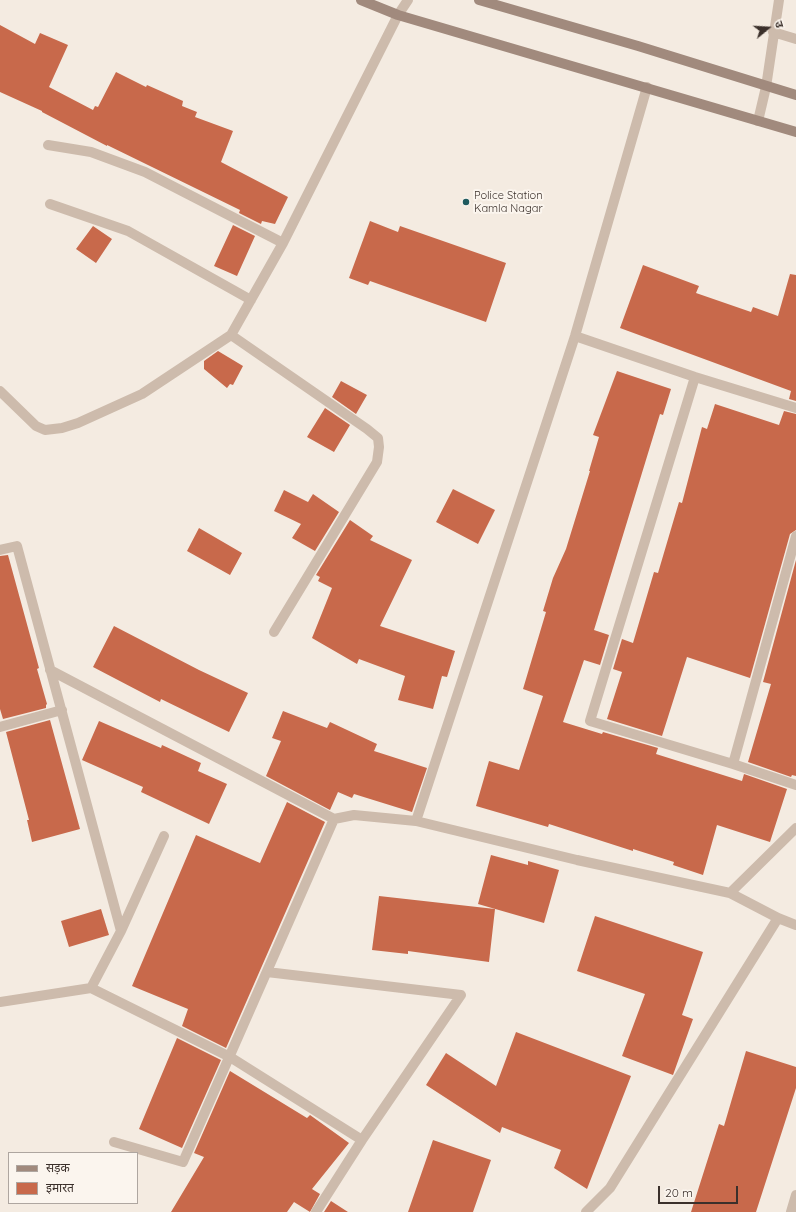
<!DOCTYPE html>
<meta charset="utf-8">
<style>
body{margin:0}
#map{position:relative;width:796px;height:1212px;overflow:hidden;background:#f4ebe1;font-family:Quicksand,"Noto Sans Devanagari",sans-serif}
canvas{display:block}
.legend{position:absolute;left:8px;top:1152px;width:130px;height:52px;box-sizing:border-box;background:#fbf5ee;border:1px solid #aea6a0;margin:0;padding:5px 7px;list-style:none;font-size:12px;color:#3b302b}
.legend li{display:flex;align-items:center;gap:8px;height:20px}
.legend b{width:20px;border:1px solid #aea6a0}
.north{position:absolute;left:748px;top:8px;width:40px;height:40px;-webkit-text-stroke:3px #fbf5ee;paint-order:stroke;rotate:72deg;font-size:11px;font-weight:700;line-height:16px;text-align:center;color:#3b302b}
.north::after{content:'';display:block;margin:auto;width:14px;height:18px;background:#3b302b;clip-path:polygon(50% 0,100% 100%,50% 72%,0 100%)}
.scale{position:absolute;left:658px;top:1186px;width:80px;height:18px;box-sizing:border-box;border:2px solid #3b302b;border-top:0;padding-left:5px;font-size:12px;line-height:14px;white-space:nowrap;color:#3b302b;-webkit-text-stroke:3px #fbf5ee;paint-order:stroke}
</style>
<div id="map">
<canvas width="796" height="1212"></canvas>
<ul class="legend">
<li><b style="height:5px;background:#a18a7d"></b>सड़क</li>
<li><b style="height:11px;background:#c8694b"></b>इमारत</li>
</ul>
<div class="north">उ</div>
<div class="scale">20 m</div>
</div>
<script>
const c = document.querySelector('canvas').getContext('2d');
c.lineJoin = 'round';
function paint(path, color) {
  c.fillStyle = color;
  c.fill(path, 'evenodd');
}
function poly(rows) {
  const path = new Path2D();
  for (const r of rows) {
    path.moveTo(r[0], r[1]);
    for (let i = 2; i < r.length; i += 2) path.lineTo(r[i], r[i + 1]);
  }
  return path;
}
function trace(path, color, width, dash) {
  c.strokeStyle = color;
  c.lineWidth = width;
  c.lineCap = dash ? 'butt' : 'round';
  c.setLineDash(dash || []);
  c.stroke(path);
}
function write(font, color, halo, rows, align = 'center') {
  c.font = font + ' Quicksand,sans-serif';
  c.lineWidth = 4;
  c.setLineDash([]);
  c.textBaseline = 'middle';
  c.strokeStyle = halo;
  c.fillStyle = color;
  for (const [text, x, y, turn = 0] of rows) {
    c.save();
    c.translate(x, y);
    c.rotate((+turn || 0) * Math.PI / 180);
    c.textAlign = isNaN(turn) ? turn : align;
    if (halo) c.strokeText(text, 0, 0);
    c.fillText(text, 0, 0);
    c.restore();
  }
}
paint(poly([
 [0,25,35,44,40,33,68,45,49,87,93,110,95,106,98,107,116,72,146,87,147,85,183,101,182,106,197,112,195,117,233,131,221,162,288,197,275,224,262,221,261,224,239,213,240,210,107,145,107,146,42,112,42,111,0,92],
 [370,221,398,232,400,226,506,263,486,322,370,281,368,285,349,278],
 [233,225,255,236,237,276,214,266],
 [93,226,112,239,96,263,76,249],
 [643,265,699,286,696,293,751,312,753,307,778,316,790,274,796,275,796,401,789,399,791,391,620,328],
 [218,351,243,366,233,385,230,384,227,388,204,369,204,361],
 [617,371,671,389,663,415,660,414,594,630,609,635,600,665,584,660,563,722,602,734,603,732,658,748,656,754,742,781,744,774,787,789,770,842,717,825,703,875,673,865,674,862,633,849,633,851,549,824,548,827,476,806,489,761,519,770,543,696,523,689,546,612,543,611,553,578,566,549,590,471,589,471,599,437,593,435],
 [341,381,367,395,356,414,332,397],
 [715,404,779,425,784,411,796,414,796,530,790,534,750,678,687,657,662,736,607,719,622,672,613,669,622,639,633,643,654,572,658,573,679,502,682,503,702,427,707,429],
 [325,408,350,425,334,452,307,437],
 [453,489,495,510,478,544,436,522],
 [284,490,308,502,313,494,339,512,315,551,292,538,301,524,274,511],
 [350,520,373,536,370,540,412,560,380,626,455,651,447,677,442,676,433,709,398,700,405,676,359,659,357,664,312,638,332,588,318,581,320,577,316,575],
 [199,528,242,553,230,575,187,551],
 [8,555,39,668,37,669,47,704,46,705,46,708,3,719,0,709,0,556],
 [796,560,796,776,792,775,791,777,748,762,771,684,763,682],
 [114,626,199,670,248,693,229,732,161,699,160,702,93,667],
 [283,711,327,728,330,722,377,744,374,751,427,768,412,812,354,794,352,798,338,792,330,810,266,776,281,741,272,738],
 [50,720,80,829,32,842,27,820,29,820,6,732],
 [99,721,161,748,162,745,201,763,198,771,227,784,209,824,141,792,143,787,82,760],
 [287,802,325,822,226,1048,182,1026,188,1009,132,986,196,835,260,863],
 [491,855,528,865,528,861,559,870,544,923,478,904],
 [379,896,495,909,489,962,408,951,408,954,372,950],
 [101,909,109,935,69,947,61,921],
 [595,916,703,952,682,1015,693,1019,673,1075,622,1056,645,994,577,971],
 [516,1032,631,1076,587,1189,554,1168,561,1150,502,1127,500,1133,426,1085,446,1053,496,1086],
 [177,1038,221,1060,182,1148,139,1129],
 [746,1051,796,1067,796,1088,756,1212,691,1212,719,1124,724,1126],
 [230,1071,307,1118,310,1115,349,1143,312,1189,320,1194,310,1212,294,1202,287,1212,171,1212,204,1157,194,1153],
 [433,1140,491,1160,473,1212,408,1212],
 [331,1201,348,1212,324,1212]
]), '#c8694b');
trace(poly([
 [773,32,796,39],
 [758,121,766,87,779,0],
 [48,145,91,152,145,172,283,243],
 [50,204,128,231,251,300],
 [231,335,367,429,378,438,379,447,377,462,274,632],
 [575,336,695,377,796,408],
 [695,377,590,721,733,764,796,785],
 [0,391,36,426,45,430,62,428,78,423,142,394,231,335,283,243,398,15,408,0],
 [0,550,17,546,121,931],
 [50,670,334,819],
 [0,727,62,710],
 [733,764,796,536],
 [416,821,577,860,730,893,778,918,796,925],
 [730,893,796,828],
 [267,972,461,995,362,1140,316,1212],
 [91,988,121,931,164,836],
 [0,1002,91,988,230,1057,362,1140],
 [114,1142,183,1162,334,819,354,815,416,821,575,336,647,87],
 [586,1212,610,1188,778,918],
 [791,1212,796,1195]
]), '#cdbbac', 10);
trace(poly([
 [361,0,398,15,796,132],
 [479,0,638,46,796,95]
]), '#a18a7d', 10);
for (const [x, y, r, color] of [
 [466,202,4,"#1f5a5e"]
]) {
  const dot = new Path2D();
  dot.arc(x, y, r, 0, 2 * Math.PI);
  c.fillStyle = color;
  c.fill(dot);
  trace(dot, '#fbf5ee', 1.5);
}
write('11px', '#3b302b', '#fbf5ee', [
 ["Police Station",474,196],
 ["Kamla Nagar",474,209]
], 'left');
</script>
